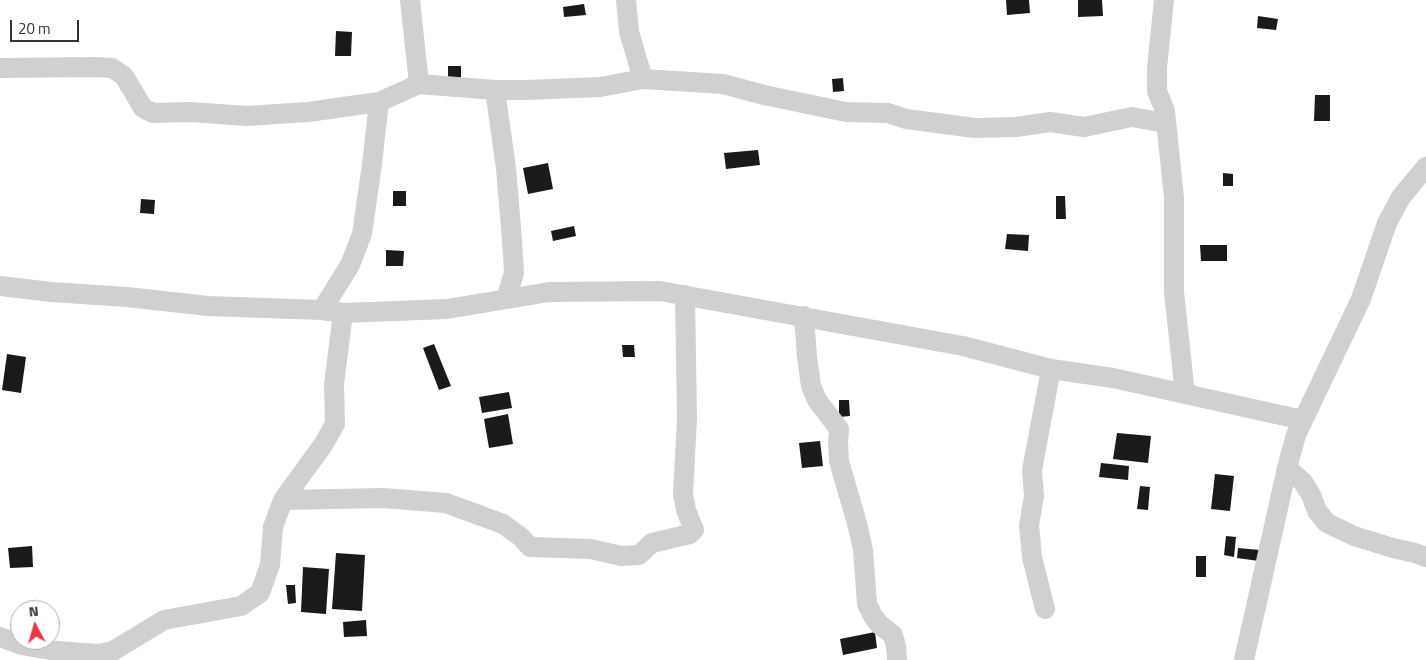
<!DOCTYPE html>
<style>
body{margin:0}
#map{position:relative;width:1426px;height:660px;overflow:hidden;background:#fff;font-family:"Titillium Web",sans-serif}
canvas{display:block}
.north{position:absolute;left:10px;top:600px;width:50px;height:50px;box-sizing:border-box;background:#fff;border:1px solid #adadad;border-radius:50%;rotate:354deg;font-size:14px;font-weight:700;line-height:20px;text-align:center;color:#333}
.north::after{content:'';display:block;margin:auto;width:18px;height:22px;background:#e63946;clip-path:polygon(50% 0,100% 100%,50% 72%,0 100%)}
.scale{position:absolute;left:10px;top:20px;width:69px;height:22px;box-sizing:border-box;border:2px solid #333;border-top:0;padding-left:6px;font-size:15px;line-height:18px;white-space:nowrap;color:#333;-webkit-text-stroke:4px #fff;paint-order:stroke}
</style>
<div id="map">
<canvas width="1426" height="660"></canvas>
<div class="north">N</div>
<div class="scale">20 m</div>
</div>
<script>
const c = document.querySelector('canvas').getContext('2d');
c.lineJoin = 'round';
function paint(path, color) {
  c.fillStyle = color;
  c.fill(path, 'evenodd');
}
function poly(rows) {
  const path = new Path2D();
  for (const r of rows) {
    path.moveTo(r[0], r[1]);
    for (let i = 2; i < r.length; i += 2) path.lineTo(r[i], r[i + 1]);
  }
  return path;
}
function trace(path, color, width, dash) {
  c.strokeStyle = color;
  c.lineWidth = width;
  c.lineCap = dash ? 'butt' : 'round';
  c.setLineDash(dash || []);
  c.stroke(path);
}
paint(poly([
 [1006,0,1029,0,1030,13,1007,15],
 [1078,0,1102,0,1103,16,1078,17],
 [584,4,586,15,564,17,563,7],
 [1258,16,1278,19,1276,30,1257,28],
 [336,31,352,32,351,56,335,56],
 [448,66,461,66,461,81,448,81],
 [843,78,844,91,833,92,832,79],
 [1315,95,1330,95,1330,121,1314,121],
 [758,150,760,165,726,169,724,153],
 [548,163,553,189,528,194,523,168],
 [1223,173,1233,174,1233,186,1223,186],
 [393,191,406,191,406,206,393,206],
 [1056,196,1065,196,1066,219,1056,219],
 [141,199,155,200,154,214,140,213],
 [574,226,576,236,553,241,551,231],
 [1007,234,1029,235,1028,251,1005,249],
 [1200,245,1227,245,1227,261,1201,261],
 [386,250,404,251,403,266,386,266],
 [434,344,451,386,439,390,423,348],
 [622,345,634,345,635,357,623,357],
 [7,354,26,357,21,393,2,390],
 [509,392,512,408,482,413,479,397],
 [839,400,849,400,850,416,839,417],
 [508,414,513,444,489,448,484,419],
 [1117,433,1151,436,1148,463,1113,459],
 [820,441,823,466,802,468,799,443],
 [1101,463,1129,466,1128,480,1099,477],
 [1215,474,1234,476,1230,511,1211,509],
 [1140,486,1150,487,1148,510,1137,509],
 [1226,536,1236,537,1234,557,1224,555],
 [32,546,33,567,10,568,8,548],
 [1238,548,1260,550,1259,561,1237,558],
 [336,553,365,555,362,611,332,609],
 [1196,556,1206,556,1206,577,1196,577],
 [303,567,329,569,326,614,301,612],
 [286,585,295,585,296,603,288,604],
 [366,620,367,636,344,637,343,622],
 [875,632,877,648,843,655,840,639]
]), '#1a1a1a');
trace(poly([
 [410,0,419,84],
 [626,0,629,32,643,79],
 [1164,0,1157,68,1157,91,1165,111,1174,198,1174,292,1185,394],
 [0,68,94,67,112,68,124,76,143,108,153,113,190,112,247,116,308,112,379,102,419,84,495,90,526,90,600,87,643,79,723,84,764,95,846,112,888,113,906,119,975,128,1016,127,1050,122,1084,127,1132,117,1166,123],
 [495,90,506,168,512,240,514,273,506,299],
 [0,286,51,292,127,297,208,306,322,310,343,313,447,309,549,292,660,291,963,346,1051,369,1113,378,1303,420],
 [322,310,350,265,362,234,372,164,379,102],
 [804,316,807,357,811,386,817,400,839,429,838,442,839,461,858,527,863,550,867,604,873,616,880,625,893,635,896,646,897,660],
 [1287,468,1303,482,1311,495,1317,511,1327,523,1354,536,1393,548,1415,553,1426,557],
 [283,500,383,498,446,503,503,524,521,537,530,547,591,549,621,556,639,555,652,543,690,534,694,530,686,510,683,494,687,419,685,295],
 [1045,609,1032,557,1029,525,1034,496,1032,470,1051,369],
 [0,637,22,645,56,651,99,654,113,651,164,620,241,606,260,593,270,565,273,527,283,500,323,445,335,424,334,384,343,313],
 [1244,660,1287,468,1296,435,1361,299,1387,223,1401,197,1426,167]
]), '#d0d0d0', 20);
</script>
